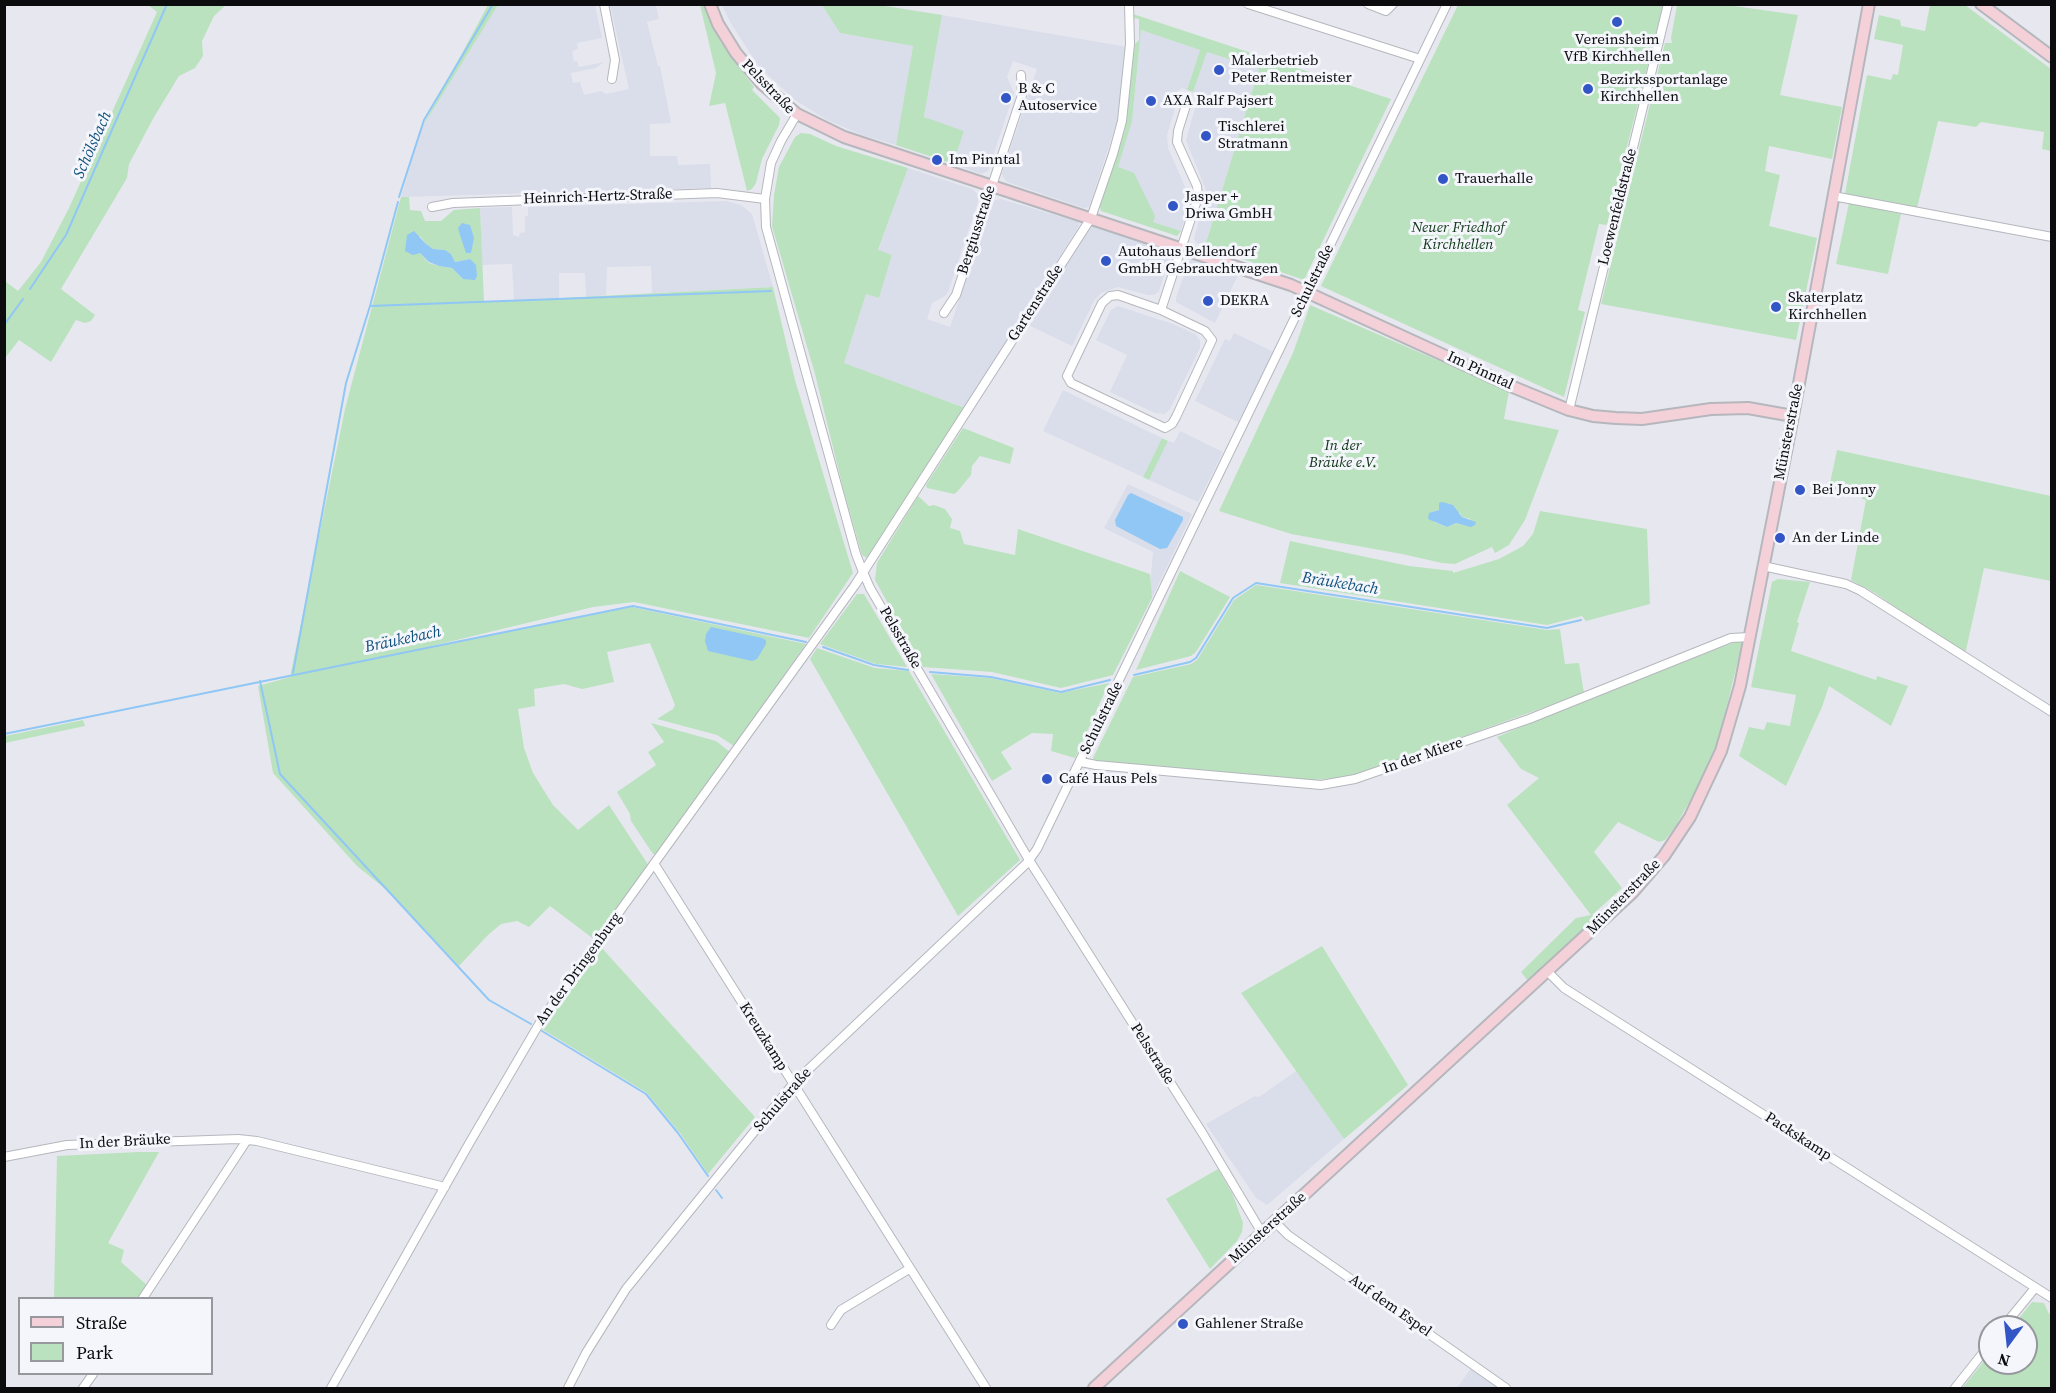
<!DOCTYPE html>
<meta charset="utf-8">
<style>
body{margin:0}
#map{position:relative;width:2056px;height:1393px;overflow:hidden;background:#e7e8ef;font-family:"Source Serif 4",serif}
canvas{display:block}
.frame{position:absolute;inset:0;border:6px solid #0c0c0e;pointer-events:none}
.legend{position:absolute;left:18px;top:1297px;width:195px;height:78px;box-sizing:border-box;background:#f4f6fc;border:2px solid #97989d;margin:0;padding:8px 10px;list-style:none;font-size:18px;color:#0c0c0e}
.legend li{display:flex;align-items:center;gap:12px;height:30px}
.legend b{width:30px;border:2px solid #97989d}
.north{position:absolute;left:1978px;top:1315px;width:60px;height:60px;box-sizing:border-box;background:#f4f6fc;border:2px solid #97989d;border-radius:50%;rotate:195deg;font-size:16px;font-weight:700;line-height:24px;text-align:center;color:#0c0c0e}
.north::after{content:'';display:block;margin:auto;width:21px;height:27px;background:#3356c7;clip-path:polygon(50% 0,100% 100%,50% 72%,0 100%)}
</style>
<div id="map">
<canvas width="2056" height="1393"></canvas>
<div class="frame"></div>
<ul class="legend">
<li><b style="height:8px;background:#f4d1d9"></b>Straße</li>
<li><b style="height:16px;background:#bae2be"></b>Park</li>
</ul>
<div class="north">N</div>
</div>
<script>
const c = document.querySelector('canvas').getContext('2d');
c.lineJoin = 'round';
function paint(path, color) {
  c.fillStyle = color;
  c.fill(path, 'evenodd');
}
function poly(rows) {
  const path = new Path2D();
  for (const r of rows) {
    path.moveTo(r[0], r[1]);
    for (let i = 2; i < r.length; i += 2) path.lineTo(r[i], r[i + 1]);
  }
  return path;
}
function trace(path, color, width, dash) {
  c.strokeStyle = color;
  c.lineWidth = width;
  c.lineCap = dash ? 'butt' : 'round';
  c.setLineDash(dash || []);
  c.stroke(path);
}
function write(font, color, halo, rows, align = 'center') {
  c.font = font + ' "Source Serif 4",serif';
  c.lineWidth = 6;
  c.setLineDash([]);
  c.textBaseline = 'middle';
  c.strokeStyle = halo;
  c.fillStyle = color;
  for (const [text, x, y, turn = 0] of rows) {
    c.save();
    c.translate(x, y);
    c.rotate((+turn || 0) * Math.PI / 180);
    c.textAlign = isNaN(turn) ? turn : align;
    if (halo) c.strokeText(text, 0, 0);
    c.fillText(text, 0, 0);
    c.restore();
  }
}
paint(poly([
 [498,5,595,5,602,38,577,43,578,49,572,51,574,61,577,61,579,67,604,62,596,68,571,73,573,83,580,82,584,95,601,91,606,94,629,89,610,5,656,5,659,19,647,22,658,66,660,66,671,123,650,124,650,156,677,156,678,165,710,164,711,188,401,197,420,131],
 [722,5,822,5,840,33,913,46,896,145,862,135,827,120,795,100,759,67,730,22],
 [942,15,1127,47,1118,119,1089,207,1084,208,1007,182,1003,177,1002,173,1037,69,1013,61,1007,77,1014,93,988,171,982,174,953,164,964,131,924,118],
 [1141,30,1200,50,1187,90,1182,88,1175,93,1177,102,1167,135,1168,148,1190,198,1181,231,1153,222,1117,167,1132,121],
 [1207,52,1259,69,1205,246,1196,243,1194,238,1207,193,1186,140,1195,108,1203,101,1200,94,1193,92],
 [908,168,972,189,979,195,978,202,948,292,945,296,932,303,927,319,950,327,991,206,995,200,1001,199,1079,222,1079,226,965,408,844,363,866,294,879,298,892,255,878,251],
 [726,201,741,205,752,214,773,287,652,293,651,266,607,267,606,295,586,297,585,273,559,273,559,298,514,300,512,264,482,265,480,208,512,207,513,235,519,237,520,233,525,232,525,216,528,216,528,207],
 [1094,225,1165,248,1170,257,1159,291,1154,295,1148,295,1118,287,1101,293,1094,301,1072,346,1028,325,1088,228],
 [1192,259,1196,259,1239,273,1215,323,1176,302,1176,298,1188,263],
 [1118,306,1173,324,1195,334,1200,340,1200,348,1170,409,1165,414,1155,413,1110,392,1127,355,1096,340,1111,310],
 [1234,333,1274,352,1238,422,1195,401,1225,339,1230,341],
 [1063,390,1162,438,1143,477,1043,431],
 [1180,431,1223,452,1198,502,1149,480,1168,441,1174,443],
 [1128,484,1192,514,1152,598,1150,587,1153,552,1104,528],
 [1296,1071,1344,1139,1267,1205,1256,1198,1206,1124,1255,1096,1259,1097],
 [1471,1368,1500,1388,1457,1388]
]), '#daddea');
paint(poly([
 [148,5,226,5,214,16,202,41,203,56,195,68,179,76,154,117,129,164,127,178,61,289,95,315,91,321,85,323,76,320,51,362,19,340,5,358,5,281,18,291,41,262,69,208,157,12],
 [488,5,498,5,420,131],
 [700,5,703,5,720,41,754,87,752,90,780,118,779,125,762,159,756,183,752,189,747,191,725,103,709,106,716,73],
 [822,5,879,5,942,15,924,117,964,131,953,164,896,145,913,46,840,33],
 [1458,5,1663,5,1607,225,1599,224,1578,310,1585,312,1564,397,1321,286],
 [1677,5,1727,5,1798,15,1780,95,1842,107,1832,159,1769,146,1765,171,1780,175,1769,226,1817,238,1796,340,1601,304,1665,43,1672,43,1671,38],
 [1930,5,1965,5,2051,69,2051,151,2042,149,2044,132,1981,122,1976,127,1938,121,1917,208,1845,194,1867,75,1891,80,1893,74,1898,75,1903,45,1874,39,1879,15,1900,20,1901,26,1925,31],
 [1133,14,1391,99,1304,280,1205,246,1259,69,1207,52,1193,92,1187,90,1200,50,1141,30,1132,121,1118,167,1134,173,1155,216,1153,222,1181,231,1177,236,1101,211,1100,207,1125,130,1135,44,1139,40,1139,19,1133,18],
 [801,133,810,134,836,146,908,168,878,250,892,255,879,298,866,294,844,363,965,408,867,558,862,555,843,488,815,374,772,226,774,195,779,167,795,137],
 [401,197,409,197,410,210,421,211,425,221,441,221,454,210,480,208,484,302,773,287,795,380,853,573,809,638,634,602,593,607,407,652,632,607,806,644,734,746,717,735,657,719,673,709,675,705,650,643,607,652,614,682,582,689,564,684,534,689,535,706,518,709,524,748,533,773,553,805,578,830,609,805,649,866,595,940,550,906,529,927,517,921,501,924,488,935,459,966,388,891,357,866,273,773,258,686,290,677,345,409],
 [420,236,425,243,433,249,445,250,451,254,455,262,470,259,463,279,452,268,439,266,429,263,420,253],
 [1849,203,1901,214,1888,274,1836,264],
 [1310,305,1509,391,1504,419,1559,430,1525,520,1509,545,1495,553,1492,547,1455,564,1442,563,1402,554,1291,534,1219,511,1293,353],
 [1439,510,1460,513,1462,517,1471,519,1463,525,1456,523,1447,527,1434,522,1433,512],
 [963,428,1014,448,1010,464,980,456,972,466,971,475,957,492,954,494,927,488,926,485],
 [1162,438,1168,441,1149,480,1143,477],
 [1837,450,2051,496,2051,581,1984,568,1965,655,1875,593,1851,580,1866,500,1862,499,1863,494,1829,488],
 [918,496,929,506,934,505,945,509,952,519,950,528,960,531,964,544,1015,555,1018,529,1150,574,1152,598,1113,675,1061,688,992,672,923,667,875,580,877,563],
 [1540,511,1647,529,1650,604,1586,621,1582,616,1547,625,1280,583,1290,541,1409,566,1453,571,1453,573,1499,559,1523,546,1533,534],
 [1180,571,1230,597,1196,652,1191,656,1136,670],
 [1778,579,1810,582,1797,622,1799,623,1791,651,1876,680,1877,676,1908,686,1891,726,1829,686,1822,707,1786,786,1739,756,1749,727,1764,730,1767,722,1790,726,1796,695,1751,687,1772,582],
 [1256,585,1547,630,1560,629,1565,664,1579,663,1584,693,1381,766,1346,777,1313,780,1094,762,1093,758,1133,677,1191,664,1197,660,1234,600],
 [857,594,864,594,907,667,876,664,820,644],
 [1740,640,1742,644,1719,738,1698,787,1675,827,1665,840,1659,842,1618,822,1594,852,1622,888,1592,915,1598,918,1594,923,1528,981,1521,972,1576,918,1591,915,1507,805,1539,778,1521,769,1497,737,1556,712],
 [817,648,875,668,909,671,1020,860,958,916,810,659],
 [931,674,990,678,1060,693,1109,683,1075,758,1051,751,1053,734,1032,733,1001,752,1012,769,992,781],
 [83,720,85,726,5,743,5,736],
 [651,723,716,741,730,752,658,854,653,854,631,821,630,814,617,792,656,765,648,752,664,742],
 [600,946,755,1117,708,1174,680,1133,647,1093,542,1029],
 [1322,946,1408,1085,1344,1139,1241,993],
 [139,1152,159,1152,108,1243,124,1250,121,1262,148,1286,139,1298,54,1298,57,1156],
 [1218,1169,1233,1195,1243,1223,1242,1232,1237,1241,1210,1269,1166,1199],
 [2032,1302,2044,1303,2049,1314,2051,1312,2051,1388,1962,1388,1990,1354,1990,1363,2026,1363,2026,1327,2012,1327]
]), '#bae2be');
paint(poly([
 [462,223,470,225,474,238,471,253,466,253,460,235,458,228],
 [414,231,425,243,433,249,445,250,451,254,455,262,470,259,476,265,477,276,475,280,463,279,452,268,439,266,429,262,420,253,413,255,405,251,407,235],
 [1131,493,1183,517,1183,520,1167,548,1160,549,1116,526,1115,520,1128,495],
 [1442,502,1453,505,1462,517,1476,522,1475,525,1471,527,1456,523,1447,527,1428,519,1429,513,1439,510,1439,503],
 [711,627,762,638,766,640,766,644,757,659,752,661,708,651,705,641,706,634]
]), '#90c7f5');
trace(poly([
 [399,197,424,120,493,4],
 [30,289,66,235,167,4],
 [370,306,771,291],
 [4,325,23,299],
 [823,647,874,665,908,670],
 [930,672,991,677,1061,692,1110,680],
 [293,673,346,383,370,306,398,202],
 [1134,675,1190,662,1196,658,1233,598,1256,583,1547,628,1581,620],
 [260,681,280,774,489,1000,531,1024],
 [4,734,633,606,806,642],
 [542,1031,646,1094,678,1133,708,1176],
 [716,1190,722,1198]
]), '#90c7f5', 2);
const street = poly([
 [604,4,615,60,612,79],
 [1248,4,1420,59],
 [1368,4,1386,11,1393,4],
 [797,114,781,141,771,163,765,199,766,227,856,554,863,572,870,588,1029,860,1203,1134,1262,1233],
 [1833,196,2052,237],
 [432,207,453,203,690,194,717,193,765,199],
 [1161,310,1205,331,1212,340,1176,417,1172,424,1165,428,1071,383,1067,376,1102,303,1110,296,1118,295,1161,310,1198,197,1197,186,1177,142,1178,131,1187,102],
 [944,313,956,295,1022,95,1021,75],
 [1569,410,1668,4],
 [1763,566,1846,584,1861,591,2052,712],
 [1081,762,1096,765,1321,785,1355,779,1529,719,1731,638,1750,637],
 [655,865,986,1388],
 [1548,972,1564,988,2052,1298],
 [4,1157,67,1145,238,1139,257,1141,445,1187],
 [1275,1222,1288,1235,1506,1388],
 [143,1298,247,1140],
 [831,1325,841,1310,909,1269],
 [2003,1327,2035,1288],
 [83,1388,93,1374],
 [331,1388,470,1142,542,1019,855,585,1091,218,1113,154,1122,121,1130,44,1129,4],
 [568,1388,586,1353,626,1289,793,1084,1027,863,1037,849,1447,4],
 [1955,1388,1990,1344]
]);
const secondary = poly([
 [710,4,718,24,736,53,762,84,797,114,844,137,1291,285,1513,387,1569,410,1593,416,1616,418,1642,419,1711,409,1748,408,1793,416],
 [1981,4,2052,57],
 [1094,1388,1633,892,1664,856,1690,817,1721,751,1740,686,1793,416,1869,4]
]);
trace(street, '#b5b7bd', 10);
trace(secondary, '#b5b7bd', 14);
trace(street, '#fff', 8);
trace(secondary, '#f4d1d9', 10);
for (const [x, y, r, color] of [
 [1617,22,6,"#3356c7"],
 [1219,70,6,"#3356c7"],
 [1588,89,6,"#3356c7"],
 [1006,98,6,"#3356c7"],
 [1151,101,6,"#3356c7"],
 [1206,136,6,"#3356c7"],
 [937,160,6,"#3356c7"],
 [1443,179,6,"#3356c7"],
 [1173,206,6,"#3356c7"],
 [1106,261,6,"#3356c7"],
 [1208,301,6,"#3356c7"],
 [1776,307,6,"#3356c7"],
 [1800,490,6,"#3356c7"],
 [1780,538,6,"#3356c7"],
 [1047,779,6,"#3356c7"],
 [1183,1324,6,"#3356c7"]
]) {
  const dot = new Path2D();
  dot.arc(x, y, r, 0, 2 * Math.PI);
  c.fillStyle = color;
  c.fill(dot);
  trace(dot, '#f4f6fc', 2);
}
write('15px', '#0c0c0e', '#f4f6fc', [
 ["Vereinsheim",1617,40,"center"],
 ["VfB Kirchhellen",1617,57,"center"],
 ["Malerbetrieb",1231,61],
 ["Peter Rentmeister",1231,78],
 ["Bezirkssportanlage",1600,80],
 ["Kirchhellen",1600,97],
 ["B & C",1018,89],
 ["Autoservice",1018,106],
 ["AXA Ralf Pajsert",1163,101],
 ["Tischlerei",1218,127],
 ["Stratmann",1218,144],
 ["Im Pinntal",949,160],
 ["Trauerhalle",1455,179],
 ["Jasper +",1185,197],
 ["Driwa GmbH",1185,214],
 ["Autohaus Bellendorf",1118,252],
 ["GmbH Gebrauchtwagen",1118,269],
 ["Skaterplatz",1788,298],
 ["Kirchhellen",1788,315],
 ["DEKRA",1220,301],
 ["Bei Jonny",1812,490],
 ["An der Linde",1792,538],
 ["Café Haus Pels",1059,779],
 ["Gahlener Straße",1195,1324]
], 'left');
write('15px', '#0c0c0e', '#f4f6fc', [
 ["Pelsstraße",768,87,46],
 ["Heinrich-Hertz-Straße",598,197,-2],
 ["Loewenfeldstraße",1618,207,-76],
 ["Bergiusstraße",977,230,-72],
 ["Schulstraße",1313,281,-64],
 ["Gartenstraße",1036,303,-57],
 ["Im Pinntal",1480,371,25],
 ["Münsterstraße",1789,432,-79],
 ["Pelsstraße",900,638,60],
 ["Schulstraße",1102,718,-64],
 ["In der Miere",1423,756,-19],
 ["Münsterstraße",1624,897,-46],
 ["An der Dringenburg",579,969,-54],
 ["Kreuzkamp",763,1037,58],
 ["Pelsstraße",1152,1054,58],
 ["Schulstraße",783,1100,-49],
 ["Packskamp",1798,1137,33],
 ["In der Bräuke",125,1142,-3],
 ["Münsterstraße",1268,1228,-42],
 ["Auf dem Espel",1390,1306,35]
]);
write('italic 15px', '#0f3617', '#f4f6fc', [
 ["Neuer Friedhof",1458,228],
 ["Kirchhellen",1458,245],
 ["In der",1343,446],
 ["Bräuke e.V.",1343,463]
]);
write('italic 16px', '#12517c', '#f4f6fc', [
 ["Schölsbach",93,145,-66],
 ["Bräukebach",1340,584,9],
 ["Bräukebach",403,640,-12]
]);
</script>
